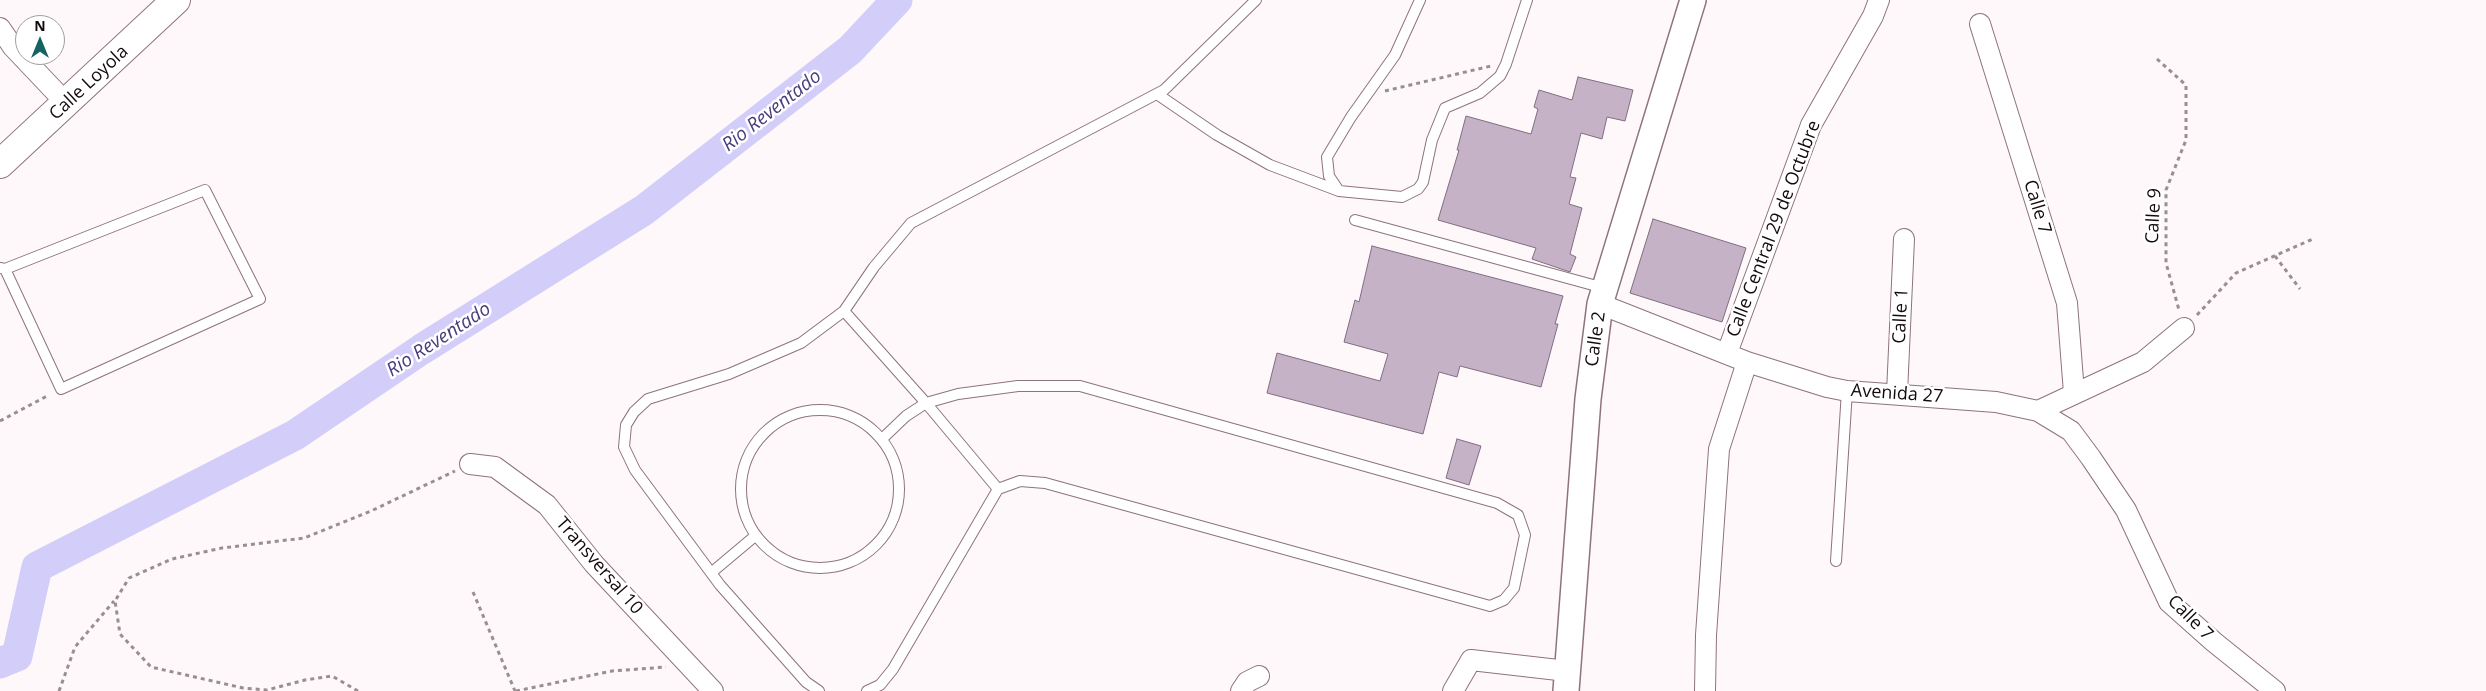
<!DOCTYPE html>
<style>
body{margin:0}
#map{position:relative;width:2486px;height:691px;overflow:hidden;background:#fef8fa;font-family:"Open Sans",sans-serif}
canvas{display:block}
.north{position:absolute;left:15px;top:15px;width:50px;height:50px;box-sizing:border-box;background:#fff;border:1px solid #a19d9e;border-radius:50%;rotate:0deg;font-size:14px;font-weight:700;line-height:20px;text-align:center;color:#140a0d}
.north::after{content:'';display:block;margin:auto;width:18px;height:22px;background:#146464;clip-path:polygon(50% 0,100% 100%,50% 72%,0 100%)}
</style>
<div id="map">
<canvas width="2486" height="691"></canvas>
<div class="north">N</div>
</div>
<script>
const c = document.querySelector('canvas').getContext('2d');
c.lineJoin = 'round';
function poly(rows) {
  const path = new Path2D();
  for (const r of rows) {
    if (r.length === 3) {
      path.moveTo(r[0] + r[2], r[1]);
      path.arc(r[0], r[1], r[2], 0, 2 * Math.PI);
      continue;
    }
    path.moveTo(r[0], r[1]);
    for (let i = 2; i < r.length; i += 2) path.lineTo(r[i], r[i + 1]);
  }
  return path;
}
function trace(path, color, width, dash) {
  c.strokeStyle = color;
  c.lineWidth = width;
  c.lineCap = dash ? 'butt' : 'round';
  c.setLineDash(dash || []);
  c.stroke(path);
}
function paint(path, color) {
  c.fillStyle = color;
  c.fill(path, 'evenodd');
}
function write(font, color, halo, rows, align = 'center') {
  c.font = font + ' "Open Sans",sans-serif';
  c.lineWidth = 5;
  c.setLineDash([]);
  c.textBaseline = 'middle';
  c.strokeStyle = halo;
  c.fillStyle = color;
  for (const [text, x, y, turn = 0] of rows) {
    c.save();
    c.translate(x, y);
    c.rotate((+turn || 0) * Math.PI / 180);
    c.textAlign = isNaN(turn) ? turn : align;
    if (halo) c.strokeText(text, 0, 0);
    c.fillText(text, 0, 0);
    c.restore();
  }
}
trace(poly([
 [0,663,17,656,37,567,295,435,422,349,644,210,850,50,897,0]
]), '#d3cdfa', 31);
const building = poly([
 [1578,77,1633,90,1625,121,1607,117,1602,139,1581,133,1570,177,1576,178,1569,204,1582,208,1570,254,1576,257,1570,272,1532,259,1536,248,1438,220,1459,150,1457,150,1466,116,1531,134,1538,109,1534,107,1539,90,1572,100,1578,77],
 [1653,219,1746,248,1722,322,1630,293,1653,219],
 [1372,246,1563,296,1555,324,1558,324,1541,387,1460,366,1457,377,1439,372,1423,434,1267,393,1277,353,1380,381,1388,354,1344,342,1355,300,1359,302,1372,246],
 [1457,439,1481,446,1469,485,1446,478,1457,439]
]);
paint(building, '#c6b2c7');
trace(building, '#806d81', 1);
const service = poly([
 [1157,94,1217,135,1270,165,1339,191,1402,197,1418,189,1423,182,1432,140,1445,108,1480,93,1500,76,1506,64,1527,0],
 [1339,191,1329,176,1327,157,1351,117,1395,55,1420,0],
 [1355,220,1604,288],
 [0,268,5,269,205,190,260,299,61,389,5,269],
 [844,311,926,403,998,489],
 [820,489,79],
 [1836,561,1847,391],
 [711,573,755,536],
 [819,691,806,682,720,585,635,470,624,447,626,425,634,412,648,399,729,374,801,343,844,311,874,267,911,223,1164,90,1256,0],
 [867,691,880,685,893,669,998,489,1020,481,1045,483,1490,606,1504,600,1514,588,1525,535,1518,515,1497,503,1080,386,1018,386,958,394,926,403,906,416,882,439]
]);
const minor = poly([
 [1980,24,2067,303,2074,393],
 [0,28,13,47,67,104],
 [1600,304,1747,362,1827,387,1847,391,1996,402,2038,411,2143,362,2184,328],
 [1727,353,1811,125,1873,16,1879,0],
 [1897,393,1904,239],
 [2038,411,2071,431,2091,458,2126,510,2169,602,2214,642,2275,691],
 [470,464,495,467,547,505,594,564,713,691],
 [1241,691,1247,682,1259,676],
 [1453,691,1471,660,1567,671],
 [1705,691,1706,635,1719,449,1747,362]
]);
const tertiary = poly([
 [1566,691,1588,399,1600,304,1693,0]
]);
const secondary = poly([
 [0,164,176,0]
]);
trace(service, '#8e737c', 12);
trace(minor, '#8e737c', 22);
trace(tertiary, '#8e737c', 28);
trace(secondary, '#8e737c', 30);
trace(poly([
 [2157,59,2186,85,2186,140,2166,190,2166,263,2179,310],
 [1385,91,1491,66],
 [2275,256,2300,289],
 [2197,315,2236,273,2315,238],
 [0,421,49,395],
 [473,592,515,691],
 [59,691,75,647,114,601],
 [358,691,332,676,305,680,267,690,243,688,151,667,120,634,115,601,129,578,172,559,222,548,304,538,371,511,455,471],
 [516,691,612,671,666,667]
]), '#978f92', 3, [4, 4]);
trace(service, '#fff', 10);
trace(minor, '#fff', 20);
trace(tertiary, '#fff', 25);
trace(secondary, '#fff', 28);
write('18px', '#140a0d', '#fff', [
 ["Calle Loyola",89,83,-43],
 ["Calle 7",2037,207,73],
 ["Calle 9",2154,216,-87],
 ["Calle Central 29 de Octubre",1774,229,-69],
 ["Calle 1",1901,316,-87],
 ["Calle 2",1596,339,-82],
 ["Avenida 27",1897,394,4],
 ["Transversal 10",599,566,49],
 ["Calle 7",2190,618,45]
]);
write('italic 19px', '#4a3c7d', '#fff', [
 ["Rio Reventado",772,111,-38],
 ["Rio Reventado",439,340,-33]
]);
</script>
